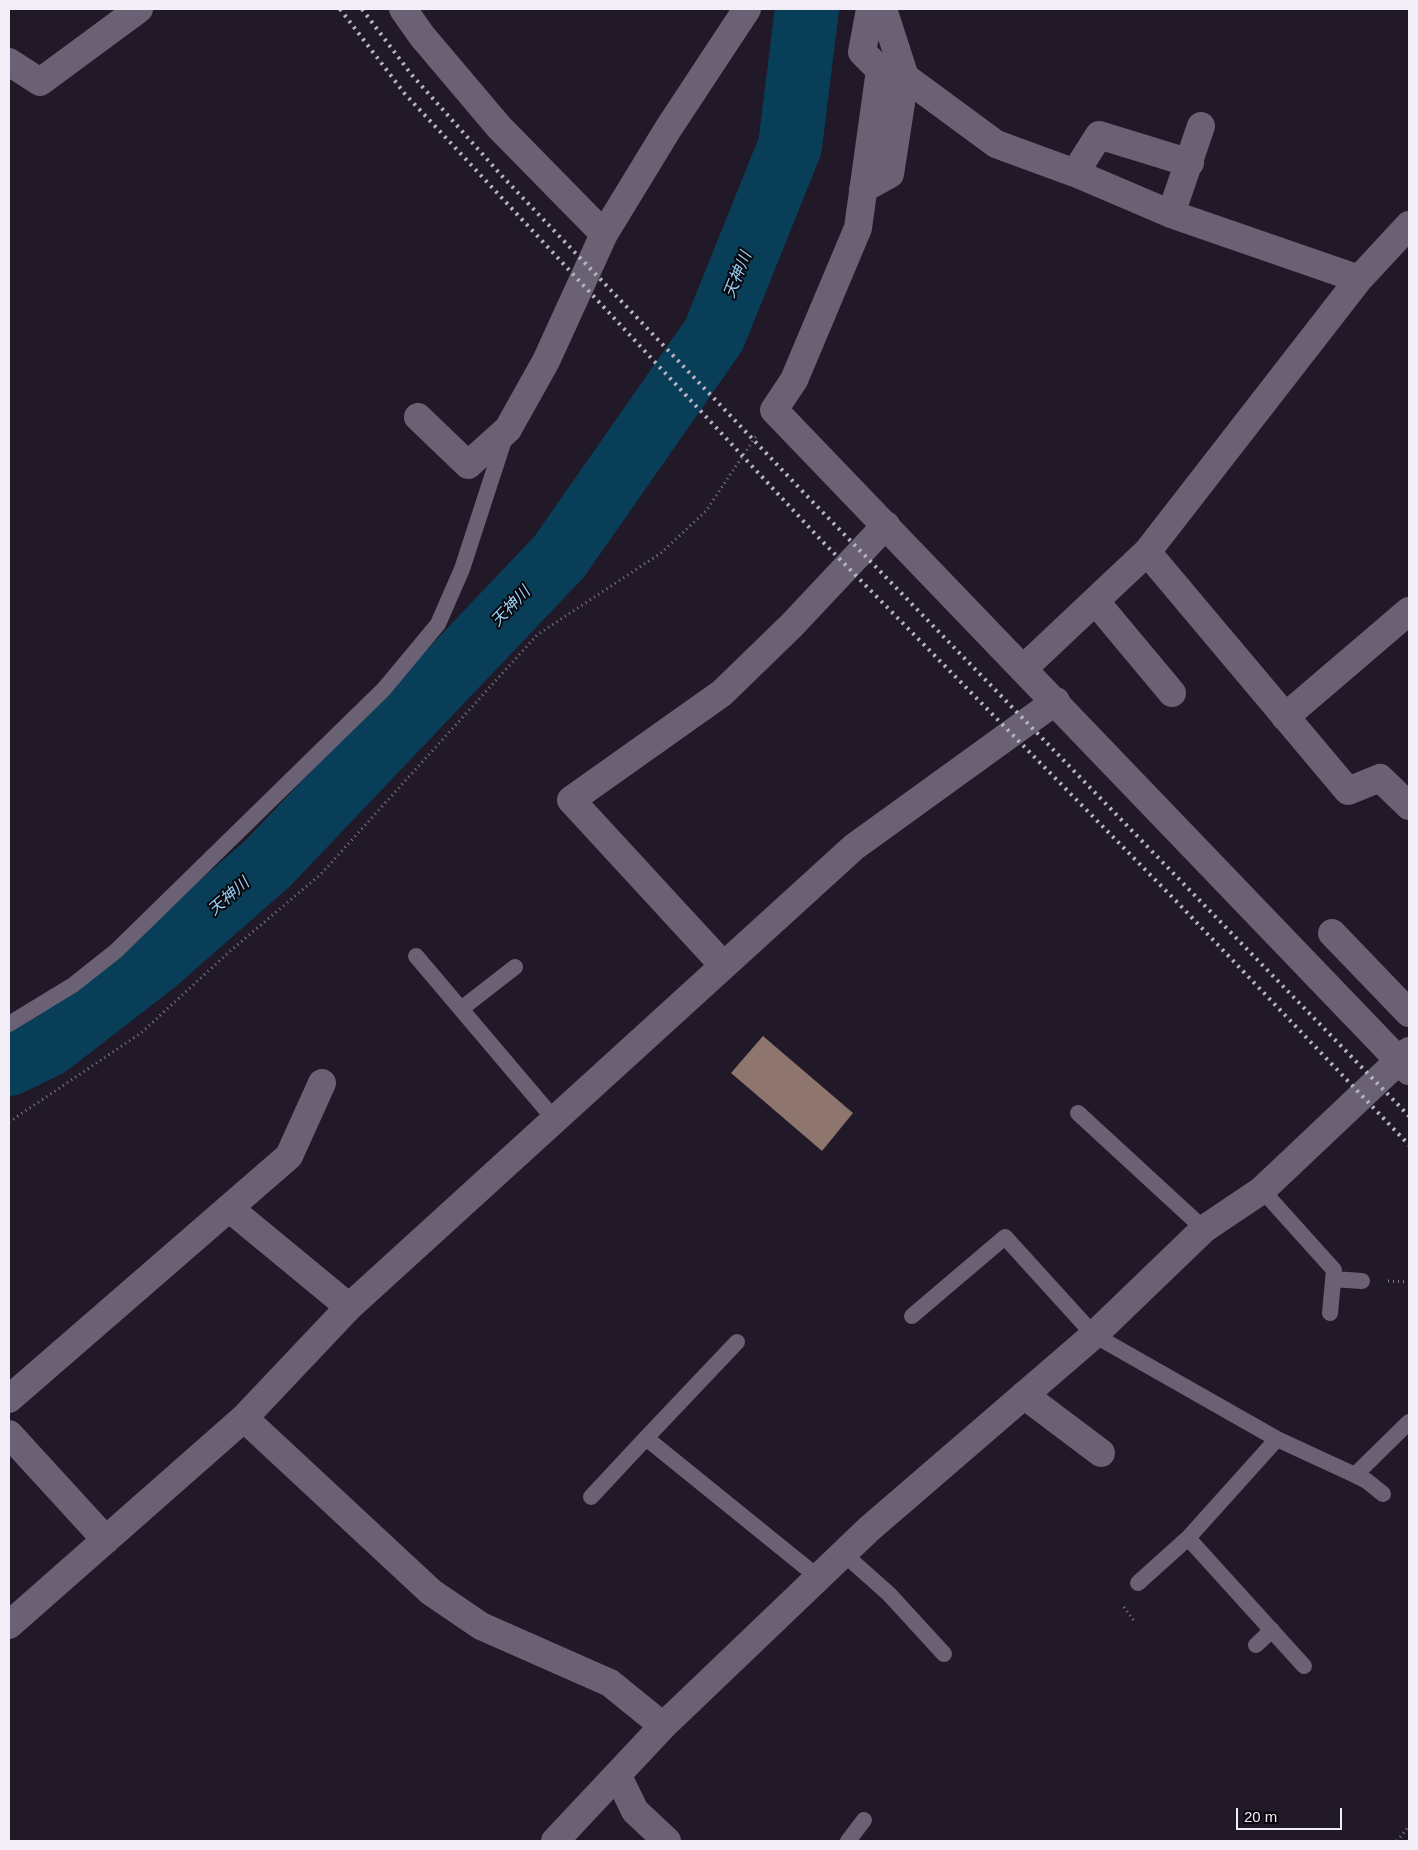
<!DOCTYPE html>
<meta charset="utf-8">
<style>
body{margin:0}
#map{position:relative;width:1418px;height:1850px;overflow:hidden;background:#211828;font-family:Arial,sans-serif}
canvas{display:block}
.frame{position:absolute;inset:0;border:10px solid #f3edf8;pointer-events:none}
.scale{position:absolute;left:1236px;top:1808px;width:106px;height:22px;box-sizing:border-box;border:2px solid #f3edf8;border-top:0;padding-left:6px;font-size:15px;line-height:18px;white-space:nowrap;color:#f3edf8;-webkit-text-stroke:4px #09060c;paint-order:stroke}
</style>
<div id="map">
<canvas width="1418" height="1850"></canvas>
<div class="frame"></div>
<div class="scale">20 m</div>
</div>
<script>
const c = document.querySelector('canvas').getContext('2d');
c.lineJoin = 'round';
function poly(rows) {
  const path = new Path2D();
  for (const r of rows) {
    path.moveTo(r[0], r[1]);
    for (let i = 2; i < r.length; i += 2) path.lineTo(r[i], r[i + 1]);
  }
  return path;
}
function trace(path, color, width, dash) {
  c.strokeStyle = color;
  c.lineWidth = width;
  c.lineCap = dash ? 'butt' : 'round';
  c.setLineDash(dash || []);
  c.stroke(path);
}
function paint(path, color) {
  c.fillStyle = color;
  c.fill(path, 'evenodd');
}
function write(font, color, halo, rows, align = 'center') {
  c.font = font + ' Arial,"Noto Sans JP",sans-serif';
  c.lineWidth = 4;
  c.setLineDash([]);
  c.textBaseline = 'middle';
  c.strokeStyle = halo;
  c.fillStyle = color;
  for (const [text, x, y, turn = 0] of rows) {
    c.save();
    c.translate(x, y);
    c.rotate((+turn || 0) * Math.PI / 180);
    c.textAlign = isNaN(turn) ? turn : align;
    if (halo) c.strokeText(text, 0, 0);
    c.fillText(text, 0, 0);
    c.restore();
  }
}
trace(poly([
 [9,1064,48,1045,154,963,268,863,559,557,714,335,790,146,807,9]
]), '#093e58', 64);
paint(poly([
 [763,1036,853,1113,822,1151,731,1073]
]), '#8e756d');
trace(poly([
 [9,1122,141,1033,229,952,321,874,537,635,661,553,706,511,756,436],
 [1388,1281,1409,1282],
 [1124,1607,1134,1621],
 [1397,1841,1409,1826]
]), '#837c89', 3, [1, 4]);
trace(poly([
 [416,956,555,1120],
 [461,1009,515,967],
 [9,1024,73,985,116,951,384,689,438,624,462,569,506,434],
 [1078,1113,1204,1229],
 [1262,1190,1334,1270,1330,1313],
 [1333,1279,1362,1281],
 [912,1316,1005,1237,1094,1335,1277,1439,1355,1475,1409,1422],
 [646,1438,737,1342],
 [1355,1475,1367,1481,1383,1494],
 [591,1497,646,1438,819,1578],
 [1188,1538,1277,1439],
 [844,1554,889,1594,944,1654],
 [1138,1583,1188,1538,1304,1666],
 [1256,1645,1272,1630],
 [848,1841,864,1820]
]), '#6b6175', 16);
trace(poly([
 [403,9,422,36,499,127,604,234],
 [870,9,862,52,880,70,858,228,794,380,774,410,1409,1071],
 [9,62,40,82,139,9],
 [905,77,996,144,1075,173,1171,214,1359,279],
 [1075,173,1099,135,1190,163],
 [863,189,890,174,905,77,883,9],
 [1171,214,1201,126],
 [418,417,468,465,508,429,546,361,604,234,668,129,747,9],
 [1147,552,1359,279,1409,225],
 [1096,602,1172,693],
 [1024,668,1147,552,1348,791,1380,778,1409,806],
 [1285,717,1409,611],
 [1332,933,1409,1013],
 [723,965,571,800,722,693,792,625,886,525],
 [229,1208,349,1307],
 [1024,1395,1101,1453],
 [9,1399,289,1156,322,1083],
 [244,1418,349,1307,854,847,1056,701],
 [9,1434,106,1540],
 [9,1625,244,1418,431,1592,481,1626,610,1683,663,1726,555,1841],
 [663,1726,869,1529,1094,1335,1204,1229,1262,1190,1409,1051],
 [618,1776,635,1811,667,1841]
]), '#6b6175', 28);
trace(poly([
 [340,9,405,94,820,539,1177,902,1409,1145],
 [362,9,411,74,502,176,806,495,1409,1116]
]), '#bab3c0', 4, [2.5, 5]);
write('italic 16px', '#96d0f5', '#09060c', [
 ["天神川",738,275,-68],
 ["天神川",511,607,-46],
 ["天神川",229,897,-41]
]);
</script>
